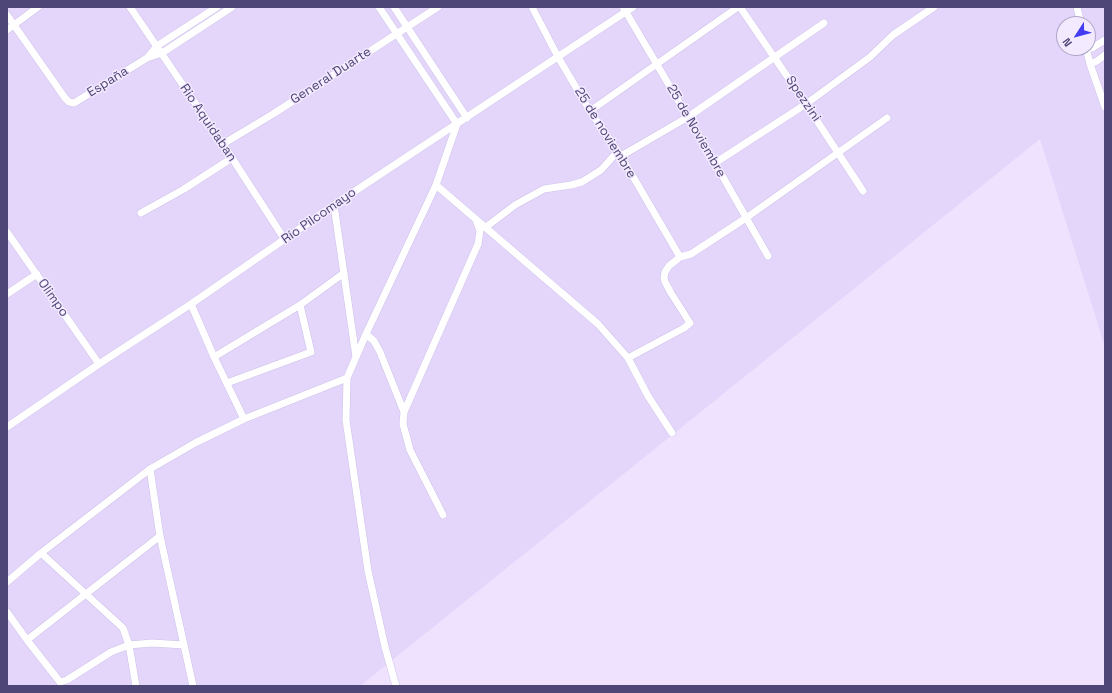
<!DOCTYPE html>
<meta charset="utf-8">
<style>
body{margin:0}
#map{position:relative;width:1112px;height:693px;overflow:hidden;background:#eee2fe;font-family:"Space Grotesk",sans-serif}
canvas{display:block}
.frame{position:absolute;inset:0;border:8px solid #4f4678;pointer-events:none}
.north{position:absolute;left:1056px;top:16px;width:40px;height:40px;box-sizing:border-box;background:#f3eaff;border:1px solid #b1a8c9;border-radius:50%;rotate:234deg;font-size:11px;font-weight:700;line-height:16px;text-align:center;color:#4f4678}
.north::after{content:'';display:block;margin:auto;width:14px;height:18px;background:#433cf3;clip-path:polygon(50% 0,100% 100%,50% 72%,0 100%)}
</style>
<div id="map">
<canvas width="1112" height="693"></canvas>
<div class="frame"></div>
<div class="north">N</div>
</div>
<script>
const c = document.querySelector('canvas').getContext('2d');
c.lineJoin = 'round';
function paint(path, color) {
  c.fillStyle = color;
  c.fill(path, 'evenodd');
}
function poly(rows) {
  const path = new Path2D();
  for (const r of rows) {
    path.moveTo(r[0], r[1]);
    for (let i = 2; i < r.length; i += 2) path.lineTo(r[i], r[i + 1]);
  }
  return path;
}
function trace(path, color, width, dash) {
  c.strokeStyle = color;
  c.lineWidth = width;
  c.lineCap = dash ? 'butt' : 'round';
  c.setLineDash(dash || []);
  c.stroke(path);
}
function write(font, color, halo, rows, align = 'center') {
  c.font = font + ' "Space Grotesk",sans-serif';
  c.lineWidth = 3;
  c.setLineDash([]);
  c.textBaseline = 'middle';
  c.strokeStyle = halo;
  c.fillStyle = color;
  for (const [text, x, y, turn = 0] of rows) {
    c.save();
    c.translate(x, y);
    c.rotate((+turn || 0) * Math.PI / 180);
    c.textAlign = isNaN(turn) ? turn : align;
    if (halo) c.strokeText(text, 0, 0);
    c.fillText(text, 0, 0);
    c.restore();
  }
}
paint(poly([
 [7,7,1105,7,1105,347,1040,139,360,686,7,686],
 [1064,24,1088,24,1088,48,1064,48]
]), '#e4d5fb');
const minor = poly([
 [130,7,223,144,285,240],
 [379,7,457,124],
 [394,7,467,118],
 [532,7,558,57,590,111,621,156,680,257],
 [623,7,715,163,768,256],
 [740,7,806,104,863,191],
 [1077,7,1081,24],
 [7,15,65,98,69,102,74,103,147,58,162,53,232,7],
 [7,30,38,7],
 [1086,48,1090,64,1105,107],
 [1087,49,1092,48,1105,40],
 [147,58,157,46,217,7],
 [1090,64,1097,61,1105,55],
 [590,111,738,7],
 [223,144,273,114,438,7],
 [621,156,688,117,824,23],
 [715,163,806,104,870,57,893,35,934,7],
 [436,185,598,324,628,358,648,396,672,433],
 [334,205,356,357],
 [141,213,184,189,232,158],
 [486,227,515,205,544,189,571,185,582,182,601,170,618,151],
 [7,232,99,364],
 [7,294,37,274],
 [191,304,214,357,244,419],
 [366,334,374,341,380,352,404,412,403,424,410,450,443,515],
 [214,357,300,305,344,273],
 [628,358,684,328,690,323,671,293,665,282,664,278,665,272,669,266,680,257,691,254,746,218,887,118],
 [227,383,311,352,300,305],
 [404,412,478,244,480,231,476,220],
 [7,427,99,364,191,304,334,205,633,7],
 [150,469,160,536,193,686],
 [41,553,123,628,129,645,136,686],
 [7,582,41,553,150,469,195,443,244,419,347,378],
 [7,612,27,640,60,682,67,680,111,652,129,645,152,643,184,645],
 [27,640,160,536],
 [396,686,385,647,368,571,346,420,347,378,366,334,436,185,457,124]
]);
trace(minor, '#cdc2e8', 8);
trace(minor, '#fff', 7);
write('13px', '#4f4678', '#f3eaff', [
 ["General Duarte",331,76,-33],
 ["España",108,82,-32],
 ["Spezzini",803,99,56],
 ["Rio Aquidaban",208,123,56],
 ["25 de Noviembre",696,131,60],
 ["25 de noviembre",605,133,58],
 ["Río Pilcomayo",319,216,-35],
 ["Olimpo",53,298,55]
]);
</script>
